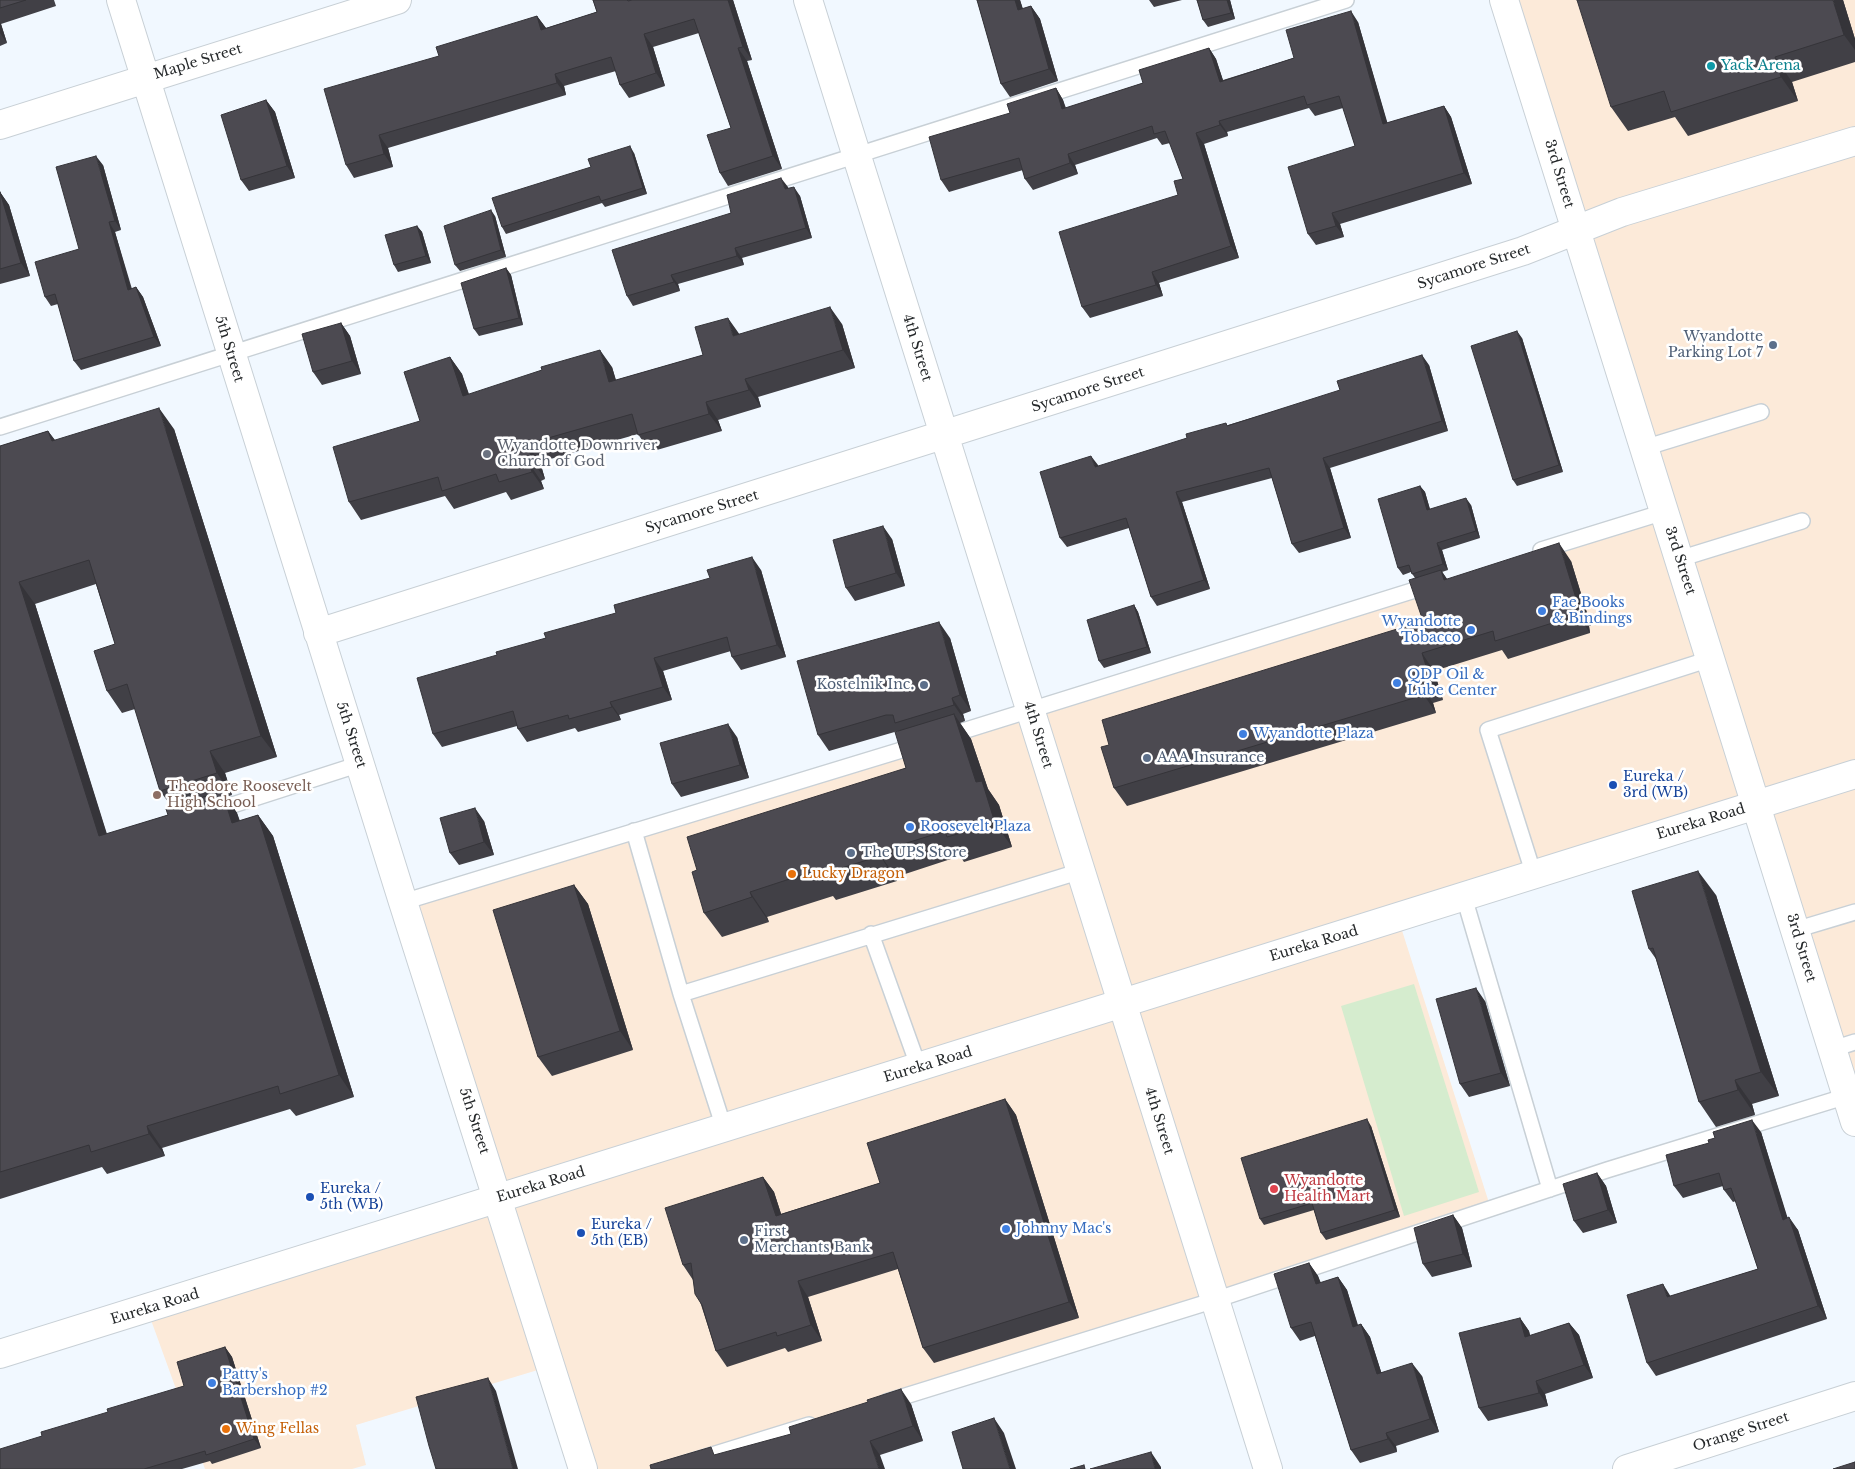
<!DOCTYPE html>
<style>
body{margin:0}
canvas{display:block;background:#f1f8ff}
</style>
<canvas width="1855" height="1469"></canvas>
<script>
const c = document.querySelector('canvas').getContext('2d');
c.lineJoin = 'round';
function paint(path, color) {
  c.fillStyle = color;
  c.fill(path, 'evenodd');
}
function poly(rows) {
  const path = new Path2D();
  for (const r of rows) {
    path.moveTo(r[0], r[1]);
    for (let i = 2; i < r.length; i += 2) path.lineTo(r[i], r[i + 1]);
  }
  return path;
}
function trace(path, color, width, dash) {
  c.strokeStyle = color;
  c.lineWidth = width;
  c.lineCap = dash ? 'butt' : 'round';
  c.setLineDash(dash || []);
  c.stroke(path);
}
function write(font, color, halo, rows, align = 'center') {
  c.font = font + ' "Libre Baskerville",serif';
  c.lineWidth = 5;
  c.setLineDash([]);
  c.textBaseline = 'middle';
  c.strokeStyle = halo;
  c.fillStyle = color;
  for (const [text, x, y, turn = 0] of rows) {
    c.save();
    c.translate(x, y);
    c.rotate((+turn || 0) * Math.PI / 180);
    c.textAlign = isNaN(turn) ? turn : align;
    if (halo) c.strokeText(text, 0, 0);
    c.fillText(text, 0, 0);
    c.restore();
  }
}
paint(poly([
 [1504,0,1855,0,1855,1122,1756,805,1398,918,1491,1209,666,1469,583,1469,551,1366,356,1425,366,1465,352,1469,205,1469,147,1309,499,1198,403,902,1664,512]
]), '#fcead9');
paint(poly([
 [1414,984,1479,1192,1404,1216,1341,1006]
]), '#d5ecce');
const service = poly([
 [0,427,1346,0],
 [1644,448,1761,412],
 [1541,550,1664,512],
 [1679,559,1802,521],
 [947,736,1431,585],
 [214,811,360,764],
 [634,831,681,994,1081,871],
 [1534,875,1488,730,1710,659],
 [1464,897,1550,1189],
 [403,902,918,745],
 [1795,930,1855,912],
 [871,934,919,1068],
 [681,994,724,1128],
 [1833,1049,1855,1042],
 [886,1402,1215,1300,1607,1170,1847,1096],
 [667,1469,809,1425]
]);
const minor = poly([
 [121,0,403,902,583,1469],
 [808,0,1268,1469],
 [1504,0,1855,1122],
 [0,125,397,0],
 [318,633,1523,251,1622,212,1855,141],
 [1627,1469,1855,1396]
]);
const secondary = poly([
 [0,1354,1855,774]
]);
trace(service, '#c8d0d6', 18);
trace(minor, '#c8d0d6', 30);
trace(secondary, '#c8d0d6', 30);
trace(service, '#fff', 15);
trace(minor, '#fff', 28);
trace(secondary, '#fff', 28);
paint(poly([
 [0,0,54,0,56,6,1,24,7,43,0,46],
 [593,0,733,0,752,60,747,61,782,169,728,186,720,173,731,128,699,33,653,47,665,86,629,98,620,85,616,71,564,86,566,95,388,148,393,167,354,178,346,165,439,56,537,16,546,28,597,12],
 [977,0,1020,0,1023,9,1031,6,1040,19,1058,81,1010,97,1001,84],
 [1149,0,1182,0,1154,7],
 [1197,0,1230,0,1235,19,1208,27,1203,20],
 [1843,0,1855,39,1855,62,1792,82,1798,101,1688,136,1675,117,1628,131,1611,107],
 [1358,22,1387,123,1444,106,1451,117,1472,184,1340,224,1344,237,1316,245,1308,234,1355,146,1343,108,1315,116,1309,108,1227,132,1228,136,1204,144,1239,258,1159,283,1163,296,1090,318,1082,307,1178,195,1183,179,1170,143,1162,145,1157,138,1075,165,1078,174,1033,190,1025,179,1023,170,949,192,941,180,1010,113,1056,88,1063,100,1066,108,1143,83,1209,48,1216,59,1223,80,1294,58],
 [266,100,275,112,295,178,249,191,241,180],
 [634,153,647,194,605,207,602,203,506,234,502,227],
 [103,165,121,230,115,232,132,289,136,287,143,297,161,346,81,370,74,361,58,304,51,306,45,297,79,249],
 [788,187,788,188,800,196,812,238,742,258,744,265,678,284,680,291,633,306,627,296,731,213],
 [0,192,9,205,30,276,0,284],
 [495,216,506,257,460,271,455,265],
 [417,226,422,232,431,263,398,272,394,265],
 [506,268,511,275,523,325,479,336,474,329],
 [341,323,350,336,361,374,322,385,313,372],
 [842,324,855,368,758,397,761,407,718,420,722,431,650,452,638,434,540,462,545,479,541,481,544,489,511,500,506,492,454,509,445,496,361,520,349,502,420,421,450,357,462,374,469,394,612,367,616,380,703,355,739,334],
 [1522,338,1563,472,1517,486,1513,480],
 [1429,365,1448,431,1330,468,1351,538,1299,553,1292,544,1272,478,1182,502,1210,589,1157,606,1151,597,1129,528,1067,547,1060,538,1228,425],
 [174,429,277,757,225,773,232,795,226,797,237,813,240,821,258,815,273,836,354,1097,296,1116,290,1109,162,1148,165,1156,107,1174,102,1167,0,1199,0,446,48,431,55,440],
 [96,584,115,644,107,691,122,713,135,709,160,791,172,807,168,815,107,834,35,604],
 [1420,486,1425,492,1430,509,1471,505,1480,538,1442,550,1448,570,1442,572,1447,579,1571,561,1591,626,1589,626,1590,633,1508,659,1502,650,1434,671,1443,700,1433,703,1436,713,1127,806,1114,788,1109,745,1423,621,1415,578,1411,572,1403,575,1398,568],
 [892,539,905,586,855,601,846,588],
 [761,570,786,657,741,670,732,657,731,651,663,671,672,700,619,715,621,720,578,732,575,728,527,742,518,729,517,726,442,747,433,734,497,655,546,638],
 [1134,605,1138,612,1151,653,1104,668,1099,661],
 [950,638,971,711,963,714,965,721,960,723,971,739,988,789,999,805,1012,847,964,862,960,856,896,877,897,881,836,900,833,896,767,917,769,922,722,937,704,913,697,870,906,768,898,731,829,751,818,735],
 [737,737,749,778,681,797,672,784],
 [484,821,494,855,459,865,450,853],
 [574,885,588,904,633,1050,552,1076,538,1057],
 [1716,895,1779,1096,1752,1104,1755,1115,1716,1127,1699,1102,1656,959,1649,949],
 [1485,1001,1510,1086,1469,1097,1460,1084],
 [1005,1099,1016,1115,1079,1318,934,1363,923,1348,898,1269,808,1297,822,1341,788,1352,785,1348,727,1367,716,1351,693,1280,683,1265,763,1177,774,1192,781,1214,880,1183],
 [1371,1126,1400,1217,1326,1240,1321,1233,1314,1210,1264,1225,1260,1219],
 [1761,1132,1787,1218,1798,1230,1827,1319,1656,1376,1647,1363,1671,1296,1758,1269,1736,1201,1733,1202,1724,1190,1723,1186,1683,1198,1674,1186],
 [1597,1173,1606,1186,1617,1223,1583,1233,1574,1221],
 [1453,1215,1462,1228,1472,1267,1432,1277,1423,1264],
 [1309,1263,1318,1276,1321,1283,1338,1277,1347,1290,1358,1325,1361,1324,1370,1337,1381,1372,1422,1376,1439,1432,1396,1446,1397,1452,1360,1463,1351,1450,1315,1336,1300,1341,1291,1328],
 [1520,1318,1529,1331,1530,1336,1569,1323,1579,1335,1593,1378,1545,1394,1548,1406,1488,1421,1479,1408],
 [225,1347,232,1357,261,1448,212,1464,210,1461,182,1469,0,1469,42,1436,184,1386],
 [911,1404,923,1441,880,1455,651,1469,716,1455]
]), '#414046');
paint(poly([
 [728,0,733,0,752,60,743,47],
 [1015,0,1020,0,1027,23,1018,10],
 [1227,0,1230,0,1235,19,1231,13],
 [1833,0,1843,0,1855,39,1855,50,1844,35],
 [1031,6,1040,19,1058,81,1049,69],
 [1351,11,1358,22,1391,135,1383,124],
 [537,16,546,28,541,30],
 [0,22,1,24,7,43,0,33],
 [644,34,653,47,665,86,656,73],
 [738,48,747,61,782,169,773,156],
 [1209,48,1216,59,1227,93,1220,82],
 [1775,57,1792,82,1798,101,1781,77],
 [555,74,564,86,566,95,557,83],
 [1056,88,1063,100,1069,121,1062,109],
 [266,100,275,112,295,178,287,166],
 [1444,106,1451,117,1472,184,1464,173],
 [1219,121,1227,132,1228,136,1220,125],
 [1196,133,1204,144,1239,258,1231,246],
 [379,135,388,148,393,167,384,154],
 [630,146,634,153,647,194,643,188],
 [1068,154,1075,165,1078,174,1070,163],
 [96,156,103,165,121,230,115,221],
 [781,178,788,187,791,199,785,189],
 [794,187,800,196,812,238,806,228],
 [0,192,9,205,30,276,21,263],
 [491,210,495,216,506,257,501,250],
 [1332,213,1340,224,1344,237,1336,226],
 [109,222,115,232,134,299,128,290],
 [417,226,422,232,431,263,426,256],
 [735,248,742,258,744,265,737,256],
 [506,268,511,275,523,325,519,318],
 [1152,272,1159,283,1163,296,1156,285],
 [671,275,678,284,680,291,674,282],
 [136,287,143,297,161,346,154,337],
 [830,307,842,324,855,368,843,350],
 [728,318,740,335,733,336],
 [341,323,350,336,361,374,352,361],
 [1517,331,1522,338,1563,472,1559,465],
 [600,350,612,367,621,399,609,382],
 [1422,355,1429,365,1448,431,1442,421],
 [450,357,462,374,475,414,463,396],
 [745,379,758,397,761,407,749,390],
 [706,402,718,420,722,431,709,414],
 [159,408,174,429,277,757,261,736],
 [48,431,64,453,52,441],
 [527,444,540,462,545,479,533,462],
 [1091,456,1098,465,1102,476,1095,467],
 [1323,458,1330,468,1351,538,1344,528],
 [529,463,541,481,544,489,532,472],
 [1420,486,1425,492,1432,517,1427,510],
 [1176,492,1182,502,1210,589,1204,580],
 [1466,498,1471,505,1480,538,1476,531],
 [883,526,892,539,905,586,896,573],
 [1437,543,1442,550,1448,570,1443,564],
 [1559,543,1571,561,1591,626,1579,608],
 [752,557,761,570,786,657,777,645],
 [1441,570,1453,588,1444,580],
 [19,582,35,604,114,858,99,836],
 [1134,605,1138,612,1151,653,1147,647],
 [1576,608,1589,626,1590,633,1578,615],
 [939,622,950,638,971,711,960,695],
 [1422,653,1434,671,1443,700,1431,682],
 [654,658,663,671,672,700,663,687],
 [1420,685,1433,703,1436,713,1424,695],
 [952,698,963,714,965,721,954,705],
 [610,702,619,715,621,720,612,707],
 [954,714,971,739,988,789,999,805,1012,847,995,823,976,782],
 [728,724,737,737,749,778,740,765],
 [210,751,225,773,232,795,217,773],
 [222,791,237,813,247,845,232,823],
 [475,808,484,821,494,855,484,842],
 [258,815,273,836,354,1097,339,1075],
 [878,852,896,877,897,881,880,856],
 [1698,871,1716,895,1779,1096,1761,1072],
 [574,885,588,904,633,1050,620,1031],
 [750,892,767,917,769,922,752,897],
 [1476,988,1485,1001,1510,1086,1501,1073],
 [1735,1080,1752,1104,1755,1115,1738,1090],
 [1005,1099,1016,1115,1079,1318,1069,1302],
 [1367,1119,1371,1126,1400,1217,1395,1210],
 [1752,1120,1761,1132,1792,1232,1783,1220],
 [147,1126,162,1148,165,1156,149,1134],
 [1597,1173,1606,1186,1617,1223,1608,1210],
 [763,1177,774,1192,787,1232,776,1216],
 [1453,1215,1462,1228,1472,1267,1463,1254],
 [1789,1217,1798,1230,1827,1319,1818,1306],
 [1309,1263,1318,1276,1325,1297,1316,1284],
 [1338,1277,1347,1290,1362,1340,1353,1327],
 [798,1281,808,1297,822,1341,811,1325],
 [1663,1284,1671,1297,1667,1297],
 [1520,1318,1529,1331,1534,1350,1525,1337],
 [1569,1323,1579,1335,1593,1378,1584,1365],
 [1361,1324,1370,1337,1386,1387,1377,1374],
 [225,1347,232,1357,261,1448,254,1439],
 [1412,1363,1422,1376,1439,1432,1430,1419],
 [488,1378,496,1391,518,1469,513,1469],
 [1536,1381,1545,1394,1548,1406,1539,1393],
 [901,1389,911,1404,923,1441,913,1426],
 [994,1418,1004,1433,1016,1469,1010,1469],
 [1386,1433,1396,1446,1397,1452,1388,1439],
 [870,1441,880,1455,885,1469,879,1469],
 [1151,1452,1161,1467,1161,1469,1155,1469]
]), '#353439');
const building = poly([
 [0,0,26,0,0,8,0,0],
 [593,0,627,0,628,1,632,0,728,0,743,47,738,48,773,156,720,173,707,135,731,128,694,19,644,34,656,73,620,85,611,57,555,74,557,83,379,135,384,154,346,165,324,89,439,56,436,47,537,16,541,30,597,12,593,0],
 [977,0,1015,0,1018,10,1031,6,1049,69,1001,84,977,0],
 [1197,0,1227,0,1231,13,1203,20,1197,0],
 [1577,0,1833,0,1844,35,1775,57,1781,77,1671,112,1664,91,1611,107,1577,0],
 [1351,11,1383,124,1444,106,1464,173,1332,213,1336,226,1308,234,1288,167,1355,146,1339,96,1307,105,1304,96,1219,121,1220,125,1196,133,1231,246,1152,272,1156,285,1082,307,1059,232,1178,195,1174,181,1183,179,1165,131,1154,134,1152,126,1068,154,1070,163,1025,179,1019,158,941,180,929,137,1010,113,1007,104,1056,88,1062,109,1143,83,1139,70,1209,48,1220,82,1294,58,1286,30,1351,11],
 [266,100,287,166,241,180,221,115,266,100],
 [630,146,643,188,601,201,599,196,502,227,492,198,591,167,588,159,630,146],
 [96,156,115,221,109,222,128,290,136,287,154,337,74,361,55,294,45,297,35,262,79,249,56,167,96,156],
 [781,178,785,189,794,187,806,228,735,248,737,256,671,275,674,282,627,296,612,250,731,213,727,195,781,178],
 [0,192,21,263,0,269,0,192],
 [491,210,501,250,455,265,444,226,491,210],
 [417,226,426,256,394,265,385,235,417,226],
 [506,268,519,318,474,329,461,283,506,268],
 [830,307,843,350,745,379,749,390,706,402,709,414,638,435,632,414,527,444,533,462,529,463,532,472,499,482,496,474,442,491,438,477,349,502,333,447,420,421,404,372,450,357,463,396,542,370,541,367,600,350,609,382,703,355,695,327,728,318,733,336,830,307],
 [341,323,352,361,313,372,302,334,341,323],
 [1517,331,1559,465,1513,480,1471,346,1517,331],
 [1422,355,1442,421,1323,458,1344,528,1292,544,1269,468,1176,492,1204,580,1151,597,1126,518,1060,538,1040,472,1091,456,1095,467,1187,438,1186,434,1226,423,1227,426,1340,390,1337,381,1422,355],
 [159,408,261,736,210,751,217,773,160,791,127,684,107,691,94,651,115,644,89,560,19,582,99,836,168,815,166,809,222,791,232,823,258,815,339,1075,280,1094,278,1086,147,1126,149,1134,91,1152,89,1145,0,1172,0,446,48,431,52,441,159,408],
 [1420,486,1427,510,1466,498,1476,531,1437,543,1443,564,1412,574,1409,565,1398,568,1378,499,1420,486],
 [883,526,896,573,846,588,833,540,883,526],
 [1559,543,1579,608,1576,608,1578,615,1495,641,1493,631,1422,653,1431,682,1420,685,1424,695,1114,788,1101,747,1109,745,1102,720,1423,621,1409,580,1441,570,1444,580,1559,543],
 [752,557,777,645,732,657,727,637,654,658,663,687,610,702,612,707,569,719,568,715,518,729,513,711,433,734,417,678,497,655,496,652,546,638,544,633,616,613,614,605,710,578,707,570,752,557],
 [1134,605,1147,647,1099,661,1087,620,1134,605],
 [939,622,960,695,952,698,954,705,895,723,893,715,886,715,818,735,797,661,939,622],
 [954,714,976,782,982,781,995,823,947,837,945,831,878,852,880,856,819,875,817,870,750,892,752,897,704,913,692,872,697,870,687,837,906,768,895,732,954,714],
 [728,724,740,765,672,784,660,743,728,724],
 [475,808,484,842,450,853,440,818,475,808],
 [1698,871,1761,1072,1735,1080,1738,1090,1699,1102,1653,948,1649,949,1632,891,1698,871],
 [574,885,620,1031,538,1057,493,910,574,885],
 [1476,988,1501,1073,1460,1084,1436,999,1476,988],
 [1005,1099,1069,1302,923,1348,893,1252,798,1281,811,1325,777,1336,776,1332,716,1351,702,1305,695,1294,691,1263,683,1265,665,1208,763,1177,776,1216,880,1183,867,1143,1005,1099],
 [1367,1119,1395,1210,1321,1233,1312,1203,1260,1219,1241,1158,1367,1119],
 [1752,1120,1783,1220,1789,1217,1818,1306,1647,1363,1627,1295,1663,1284,1667,1297,1758,1269,1731,1188,1724,1190,1719,1173,1674,1186,1666,1155,1709,1143,1708,1140,1715,1138,1713,1132,1752,1120],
 [1597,1173,1608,1210,1574,1221,1563,1184,1597,1173],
 [1453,1215,1463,1254,1423,1264,1414,1228,1453,1215],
 [1309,1263,1316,1284,1338,1277,1353,1327,1361,1324,1377,1374,1412,1363,1430,1419,1386,1433,1388,1439,1351,1450,1311,1322,1291,1328,1274,1274,1309,1263],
 [1520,1318,1525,1337,1569,1323,1584,1365,1536,1381,1539,1393,1479,1408,1459,1333,1520,1318],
 [225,1347,254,1439,206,1455,205,1451,144,1469,0,1469,0,1449,42,1436,41,1432,108,1412,107,1409,184,1386,177,1362,225,1347],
 [488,1378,513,1469,436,1469,429,1446,416,1397,488,1378],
 [901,1389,913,1426,870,1441,879,1469,651,1469,650,1465,711,1447,714,1455,791,1434,789,1427,868,1402,867,1400,901,1389],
 [994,1418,1010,1469,963,1469,952,1432,994,1418],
 [1151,1452,1155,1469,1090,1469,1151,1452],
 [1855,1462,1855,1469,1833,1469,1855,1462],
 [1084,1465,1085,1469,1070,1469,1084,1465]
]);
paint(building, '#4c4a51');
trace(building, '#353439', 1);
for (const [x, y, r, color] of [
 [1711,66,5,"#0f9aa8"],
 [1773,345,5,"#5c6f8a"],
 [487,454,5,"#6b7280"],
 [1542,611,5,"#3f7fe0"],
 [1471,630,5,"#3f7fe0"],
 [1397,683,5,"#3f7fe0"],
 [924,685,5,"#5c6f8a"],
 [1243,734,5,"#3f7fe0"],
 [1147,758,5,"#5c6f8a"],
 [1613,785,5,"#1a4fb4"],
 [157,795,5,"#8d6e63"],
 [910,827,5,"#3f7fe0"],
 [851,853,5,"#5c6f8a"],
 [792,874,5,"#e8710a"],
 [1274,1189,5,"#e0444e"],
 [310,1197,5,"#1a4fb4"],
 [1006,1229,5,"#3f7fe0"],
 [581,1233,5,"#1a4fb4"],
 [744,1240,5,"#5c6f8a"],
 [212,1383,5,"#3f7fe0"],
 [226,1429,5,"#e8710a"]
]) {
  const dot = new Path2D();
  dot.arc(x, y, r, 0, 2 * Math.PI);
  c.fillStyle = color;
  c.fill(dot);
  trace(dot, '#fff', 2);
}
write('14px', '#26292b', '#fff', [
 ["Maple Street",198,62,-17],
 ["3rd Street",1559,174,73],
 ["Sycamore Street",1474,267,-18],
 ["4th Street",917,348,73],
 ["5th Street",229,349,73],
 ["Sycamore Street",1088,390,-18],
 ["Sycamore Street",702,512,-17],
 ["3rd Street",1680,561,72],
 ["5th Street",351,735,72],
 ["4th Street",1038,735,73],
 ["Eureka Road",1701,822,-17],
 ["Eureka Road",1314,944,-17],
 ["3rd Street",1801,948,73],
 ["Eureka Road",928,1065,-17],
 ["5th Street",474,1121,72],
 ["4th Street",1159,1121,73],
 ["Eureka Road",541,1185,-17],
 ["Eureka Road",155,1307,-17],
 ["Orange Street",1741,1432,-18]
]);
write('14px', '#0d838f', '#fff', [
 ["Yack Arena",1721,66]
], 'left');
write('14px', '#4e5e75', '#fff', [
 ["Wyandotte",1763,337,"right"],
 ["Parking Lot 7",1763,353,"right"],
 ["Kostelnik Inc.",914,685,"right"],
 ["AAA Insurance",1157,758],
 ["The UPS Store",861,853],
 ["First",754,1232],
 ["Merchants Bank",754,1248]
], 'left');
write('14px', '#5b616d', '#fff', [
 ["Wyandotte Downriver",497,446],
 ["Church of God",497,462]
], 'left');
write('14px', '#366cbe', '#fff', [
 ["Fae Books",1552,603],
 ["& Bindings",1552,619],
 ["Wyandotte",1461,622,"right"],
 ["Tobacco",1461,638,"right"],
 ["QDP Oil &",1407,675],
 ["Lube Center",1407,691],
 ["Wyandotte Plaza",1253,734],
 ["Roosevelt Plaza",920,827],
 ["Johnny Mac's",1016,1229],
 ["Patty's",222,1375],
 ["Barbershop #2",222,1391]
], 'left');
write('14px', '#164399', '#fff', [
 ["Eureka /",1623,777],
 ["3rd (WB)",1623,793],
 ["Eureka /",320,1189],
 ["5th (WB)",320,1205],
 ["Eureka /",591,1225],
 ["5th (EB)",591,1241]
], 'left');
write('14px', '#785e54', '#fff', [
 ["Theodore Roosevelt",167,787],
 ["High School",167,803]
], 'left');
write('14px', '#c56008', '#fff', [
 ["Lucky Dragon",802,874],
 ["Wing Fellas",236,1429]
], 'left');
write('14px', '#be3a42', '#fff', [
 ["Wyandotte",1284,1181],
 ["Health Mart",1284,1197]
], 'left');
</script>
